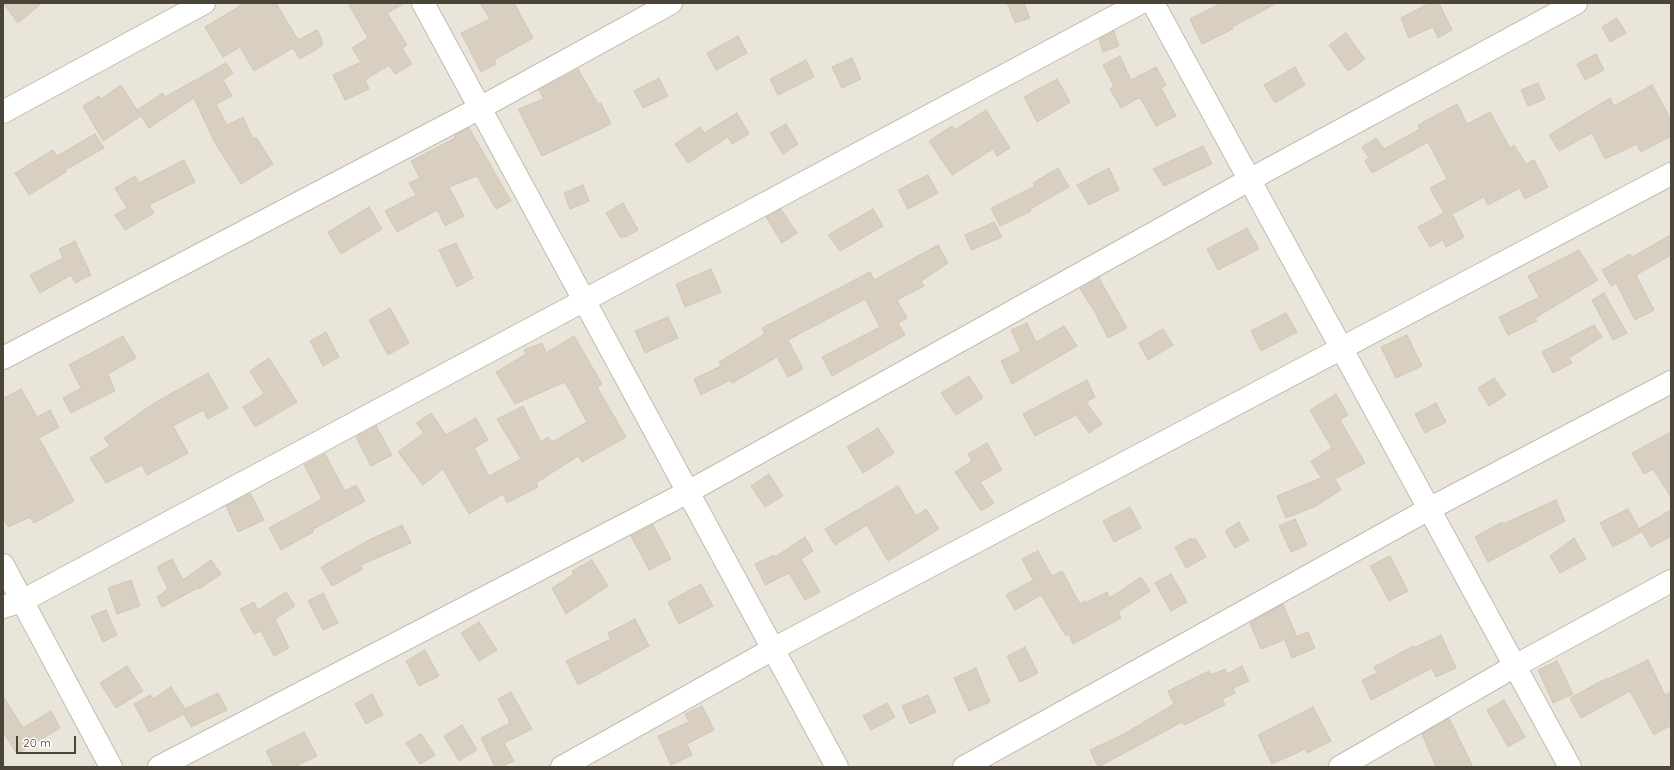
<!DOCTYPE html>
<style>
body{margin:0}
#map{position:relative;width:1674px;height:770px;overflow:hidden;background:#f6f3ec;font-family:Quicksand,sans-serif}
canvas{display:block}
.frame{position:absolute;inset:0;border:4px solid #4b4439;pointer-events:none}
.scale{position:absolute;left:16px;top:736px;width:60px;height:18px;box-sizing:border-box;border:2px solid #4b4439;border-top:0;padding-left:5px;font-size:12px;line-height:14px;white-space:nowrap;color:#4b4439;-webkit-text-stroke:3px #fff;paint-order:stroke}
</style>
<div id="map">
<canvas width="1674" height="770"></canvas>
<div class="frame"></div>
<div class="scale">20 m</div>
</div>
<script>
const c = document.querySelector('canvas').getContext('2d');
c.lineJoin = 'round';
function paint(path, color) {
  c.fillStyle = color;
  c.fill(path, 'evenodd');
}
function poly(rows) {
  const path = new Path2D();
  for (const r of rows) {
    path.moveTo(r[0], r[1]);
    for (let i = 2; i < r.length; i += 2) path.lineTo(r[i], r[i + 1]);
  }
  return path;
}
function trace(path, color, width, dash) {
  c.strokeStyle = color;
  c.lineWidth = width;
  c.lineCap = dash ? 'butt' : 'round';
  c.setLineDash(dash || []);
  c.stroke(path);
}
paint(poly([
 [3,3,1671,3,1671,767,3,767]
]), '#eae5da');
const building = poly([
 [3,3,42,3,18,23,3,3],
 [245,3,276,3,298,40,317,30,322,40,322,46,300,59,293,48,254,71,240,47,223,57,205,27,245,3],
 [348,3,405,3,387,13,407,45,402,48,412,64,395,74,389,65,365,80,369,89,345,100,333,75,361,62,352,48,368,38,348,3],
 [480,3,514,3,533,38,494,60,496,64,481,72,461,33,490,19,480,3],
 [1007,3,1024,3,1030,18,1015,23,1007,3],
 [1222,3,1277,3,1232,27,1233,29,1202,44,1190,19,1222,3],
 [1430,3,1439,3,1452,30,1438,38,1433,27,1409,38,1401,18,1430,3],
 [1617,18,1626,33,1610,42,1602,27,1617,18],
 [1114,31,1119,46,1103,52,1099,39,1114,31],
 [1346,33,1365,59,1348,71,1329,45,1346,33],
 [738,36,747,53,716,70,707,53,738,36],
 [1596,54,1604,70,1585,80,1577,64,1596,54],
 [1120,56,1131,80,1156,67,1166,85,1161,88,1176,116,1156,126,1141,99,1138,98,1121,108,1110,89,1114,86,1103,65,1120,56],
 [852,58,861,79,842,88,832,67,852,58],
 [806,60,814,77,778,95,770,79,806,60],
 [226,63,233,73,223,80,232,96,216,104,227,125,243,117,253,139,256,137,273,164,241,184,214,141,194,98,149,128,141,116,103,141,83,106,99,96,101,99,121,85,139,113,137,110,163,93,165,97,226,63],
 [1295,67,1305,85,1275,103,1264,85,1295,67],
 [578,69,598,104,601,103,611,124,542,156,518,109,544,99,539,90,578,69],
 [659,78,668,96,643,108,634,91,659,78],
 [1057,79,1070,102,1037,122,1024,97,1057,79],
 [1538,83,1545,99,1528,106,1521,90,1538,83],
 [1652,85,1671,119,1671,136,1641,152,1637,144,1605,159,1592,133,1559,151,1549,135,1610,98,1614,106,1652,85],
 [1457,104,1467,124,1490,112,1510,148,1514,145,1526,164,1534,160,1548,187,1525,199,1520,188,1488,205,1484,197,1452,214,1464,237,1446,247,1443,240,1430,247,1418,227,1444,213,1430,188,1447,179,1428,142,1372,173,1365,161,1369,158,1362,147,1376,138,1384,149,1420,129,1418,125,1457,104],
 [986,110,1010,148,997,156,993,149,952,175,929,141,952,126,955,130,986,110],
 [737,113,749,134,732,144,728,137,688,163,675,144,700,127,704,133,737,113],
 [786,124,798,144,783,154,770,133,786,124],
 [469,128,511,201,496,209,477,176,449,187,464,216,445,226,437,210,397,232,385,211,416,195,409,183,420,178,411,161,455,138,454,136,469,128],
 [95,134,104,148,65,170,66,172,29,195,15,173,53,150,57,156,95,134],
 [1203,146,1212,164,1164,186,1153,169,1203,146],
 [184,160,195,182,149,205,154,213,125,230,115,215,127,208,115,188,135,176,139,183,184,160],
 [1058,168,1069,187,1030,209,1031,211,1000,226,991,208,1035,186,1033,183,1058,168],
 [1109,168,1119,190,1089,205,1077,185,1109,168],
 [928,175,938,193,908,209,898,190,928,175],
 [583,185,589,201,570,209,564,193,583,185],
 [623,203,638,230,626,237,620,237,606,213,623,203],
 [369,207,382,229,341,254,328,232,369,207],
 [781,209,797,233,782,243,766,217,781,209],
 [873,209,883,226,840,251,828,235,873,209],
 [994,222,1002,237,971,250,965,235,994,222],
 [1247,228,1259,249,1218,270,1207,249,1247,228],
 [1671,235,1671,255,1636,275,1654,310,1635,320,1616,283,1611,286,1602,270,1630,254,1632,257,1671,235],
 [75,241,91,275,75,283,71,275,40,293,30,275,63,258,59,249,75,241],
 [456,243,473,278,457,287,439,250,456,243],
 [938,245,948,263,921,281,924,286,897,300,907,318,898,323,905,335,832,376,822,357,880,327,865,299,788,340,803,369,788,377,777,357,732,383,730,380,701,395,694,379,721,366,719,362,765,334,762,328,870,272,874,280,938,245],
 [1579,250,1598,280,1535,318,1537,321,1508,335,1499,317,1539,297,1528,276,1579,250],
 [711,269,721,292,685,307,676,284,711,269],
 [1099,278,1127,328,1108,338,1095,312,1080,289,1099,278],
 [1604,293,1627,333,1613,340,1592,300,1604,293],
 [390,308,409,343,388,355,369,320,390,308],
 [1286,313,1297,332,1261,351,1251,331,1286,313],
 [668,317,678,338,645,353,635,331,668,317],
 [1027,323,1036,342,1064,326,1077,346,1012,384,1001,361,1021,351,1011,330,1027,323],
 [1594,325,1602,337,1569,358,1572,363,1553,373,1542,352,1594,325],
 [1163,329,1173,345,1148,360,1139,343,1163,329],
 [326,332,339,357,323,366,310,341,326,332],
 [1407,335,1422,366,1396,378,1381,347,1407,335],
 [123,336,136,358,108,374,115,391,71,413,63,398,81,388,69,365,123,336],
 [574,336,602,384,597,387,626,437,582,462,578,456,536,483,538,487,507,503,503,494,469,514,443,469,423,485,398,452,424,433,416,423,431,413,446,435,476,418,488,440,474,448,489,476,521,459,497,419,523,406,541,442,548,437,552,442,587,422,565,382,515,404,496,372,526,354,524,350,542,343,546,353,574,336],
 [269,358,297,402,255,427,243,407,264,394,250,371,269,358],
 [208,373,228,408,208,419,203,410,173,426,188,453,147,475,142,465,106,483,90,458,110,446,104,438,156,402,208,373],
 [969,376,983,398,956,415,941,393,969,376],
 [1494,378,1506,395,1489,406,1478,388,1494,378],
 [1087,380,1095,397,1086,402,1102,424,1089,433,1076,415,1035,436,1023,414,1087,380],
 [21,389,37,417,50,410,59,427,39,438,74,501,34,523,30,517,8,527,3,517,3,399,21,389],
 [1336,394,1348,415,1340,420,1365,463,1335,479,1341,490,1316,506,1286,518,1277,496,1321,478,1311,461,1332,448,1310,410,1336,394],
 [1436,403,1446,422,1425,433,1415,414,1436,403],
 [376,426,392,455,371,466,356,437,376,426],
 [878,428,894,453,863,473,847,447,878,428],
 [1671,432,1671,497,1653,469,1644,474,1632,453,1671,432],
 [987,443,1002,470,980,482,994,503,981,511,955,472,972,461,968,454,987,443],
 [325,454,345,491,356,485,365,501,312,530,313,532,281,550,269,528,322,499,304,465,325,454],
 [769,474,783,496,765,507,751,486,769,474],
 [898,486,916,516,926,509,939,529,888,561,867,525,835,545,825,529,898,486],
 [250,493,264,520,238,532,226,506,250,493],
 [1556,500,1565,521,1488,562,1475,537,1502,522,1503,524,1556,500],
 [1130,507,1141,528,1114,542,1103,521,1130,507],
 [1628,509,1641,532,1613,547,1600,523,1628,509],
 [1671,510,1671,536,1651,547,1640,528,1671,510],
 [1295,519,1307,545,1291,552,1279,526,1295,519],
 [1239,522,1249,540,1235,548,1225,531,1239,522],
 [402,525,411,543,361,565,363,569,332,586,321,567,371,539,402,525],
 [653,525,671,559,649,570,631,536,653,525],
 [805,537,813,551,801,559,820,592,805,600,789,573,765,585,755,564,774,555,775,557,805,537],
 [1574,538,1586,559,1560,573,1550,556,1574,538],
 [1190,539,1196,539,1206,557,1186,568,1175,547,1190,539],
 [1038,551,1052,576,1062,571,1080,604,1084,601,1085,603,1107,592,1110,598,1141,577,1150,591,1118,612,1121,618,1073,644,1069,634,1066,636,1041,595,1015,610,1006,595,1033,580,1022,559,1038,551],
 [1390,556,1408,591,1389,601,1370,566,1390,556],
 [172,559,183,580,211,560,221,574,199,589,198,588,162,607,157,597,168,589,157,567,172,559],
 [592,560,608,586,566,614,552,588,574,574,572,571,592,560],
 [1171,574,1187,602,1171,611,1155,583,1171,574],
 [131,580,140,606,117,614,108,588,131,580],
 [701,584,713,606,679,624,668,602,701,584],
 [286,592,295,606,275,619,289,648,274,656,261,631,254,634,240,609,254,602,258,610,286,592],
 [323,593,338,623,323,630,308,601,323,593],
 [1283,604,1296,635,1261,649,1250,623,1283,604],
 [106,610,117,635,103,642,91,616,106,610],
 [635,619,649,646,578,685,566,661,611,639,608,633,635,619],
 [479,622,497,650,479,661,461,633,479,622],
 [1308,632,1315,648,1292,658,1285,641,1308,632],
 [1441,635,1456,668,1436,677,1432,668,1371,700,1362,680,1377,673,1374,667,1413,646,1414,648,1441,635],
 [1025,647,1038,673,1020,682,1007,656,1025,647],
 [425,650,439,676,419,686,406,661,425,650],
 [1648,660,1665,695,1671,692,1671,725,1654,735,1630,691,1581,718,1570,698,1607,678,1608,679,1648,660],
 [1557,661,1573,694,1553,703,1538,670,1557,661],
 [127,666,143,691,116,708,100,683,127,666],
 [1242,666,1249,681,1233,688,1235,693,1222,699,1225,705,1184,725,1182,722,1098,767,1090,750,1124,734,1174,704,1168,691,1209,671,1211,675,1225,669,1227,674,1242,666],
 [976,668,990,702,969,711,954,678,976,668],
 [171,687,185,709,218,693,227,710,191,727,184,714,149,732,134,704,150,695,153,699,171,687],
 [511,692,532,729,504,743,514,761,501,767,495,767,481,738,510,723,498,699,511,692],
 [372,694,383,715,366,724,355,704,372,694],
 [928,695,936,712,910,724,902,706,928,695],
 [3,696,23,728,51,711,60,728,17,754,3,732,3,696],
 [1504,700,1525,737,1508,747,1487,710,1504,700],
 [887,703,895,717,871,730,863,716,887,703],
 [702,706,714,730,687,744,692,755,671,765,658,736,689,722,685,714,702,706],
 [1313,707,1331,741,1307,753,1305,749,1272,764,1258,735,1313,707],
 [1449,718,1473,767,1436,767,1422,734,1449,718],
 [462,725,477,750,459,761,444,736,462,725],
 [304,732,317,756,294,767,274,767,266,751,304,732],
 [421,734,435,755,420,764,406,743,421,734]
]);
paint(building, '#d8cfc1');
trace(building, '#d3c7b4', 1);
const minor = poly([
 [1153,3,1570,767],
 [3,112,204,3],
 [3,358,480,108,671,3],
 [3,565,111,767],
 [3,607,22,601,1140,3],
 [159,767,688,492,1249,180,1576,3],
 [562,767,773,649,1671,174],
 [964,767,1429,509,1671,382],
 [1340,767,1515,666,1671,581]
]);
const tertiary = poly([
 [423,3,837,767]
]);
trace(minor, '#c2bbae', 24);
trace(tertiary, '#c2bbae', 24);
trace(minor, '#fff', 22);
trace(tertiary, '#fff', 22);
</script>
